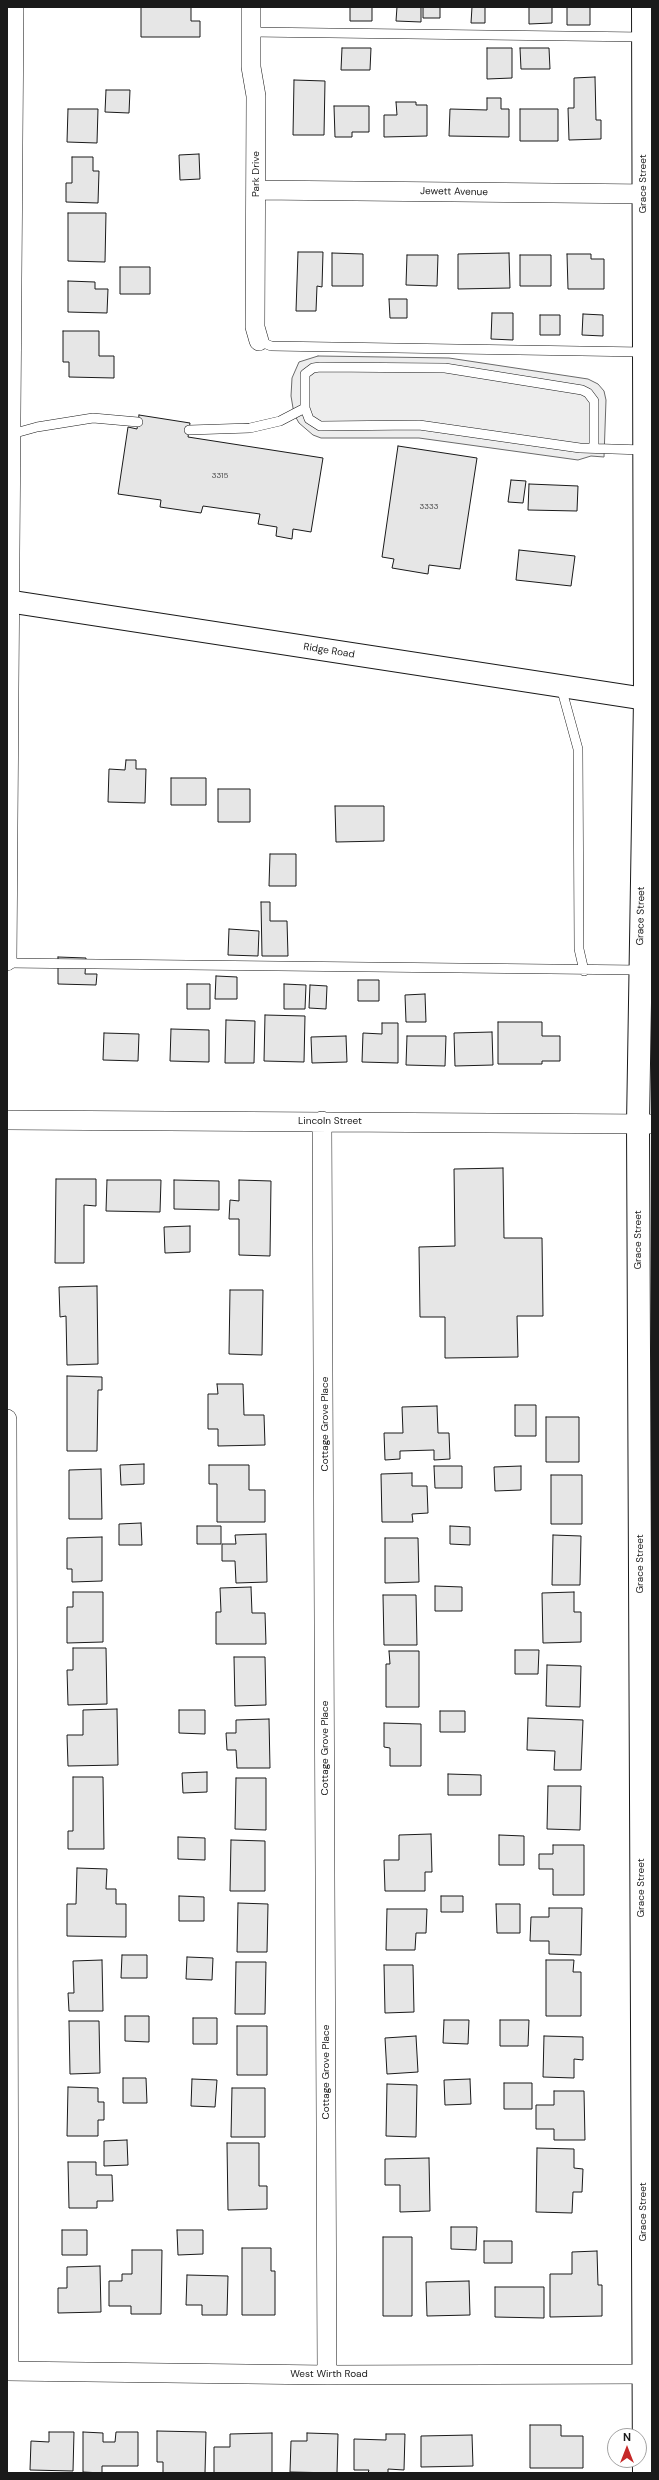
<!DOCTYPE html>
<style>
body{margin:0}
#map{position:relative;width:659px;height:2480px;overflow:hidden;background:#fff;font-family:"DM Sans",sans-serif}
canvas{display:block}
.frame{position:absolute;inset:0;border:8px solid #1a1a1a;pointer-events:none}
.north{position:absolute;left:607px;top:2428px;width:40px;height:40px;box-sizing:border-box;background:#fff;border:1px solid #a3a3a3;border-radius:50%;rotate:0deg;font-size:11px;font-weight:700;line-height:16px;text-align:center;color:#1a1a1a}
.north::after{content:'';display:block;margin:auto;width:14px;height:18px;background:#c62828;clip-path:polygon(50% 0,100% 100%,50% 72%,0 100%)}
</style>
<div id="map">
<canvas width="659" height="2480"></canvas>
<div class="frame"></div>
<div class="north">N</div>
</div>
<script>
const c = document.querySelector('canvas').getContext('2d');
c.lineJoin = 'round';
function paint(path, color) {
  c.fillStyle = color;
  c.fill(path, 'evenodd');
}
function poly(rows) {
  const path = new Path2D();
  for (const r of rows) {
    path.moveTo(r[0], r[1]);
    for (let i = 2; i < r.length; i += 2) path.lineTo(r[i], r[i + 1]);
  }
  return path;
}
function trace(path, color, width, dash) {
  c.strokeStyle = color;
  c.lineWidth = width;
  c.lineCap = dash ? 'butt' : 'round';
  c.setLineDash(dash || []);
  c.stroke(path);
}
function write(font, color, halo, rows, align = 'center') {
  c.font = font + ' "DM Sans",sans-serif';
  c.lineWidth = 3;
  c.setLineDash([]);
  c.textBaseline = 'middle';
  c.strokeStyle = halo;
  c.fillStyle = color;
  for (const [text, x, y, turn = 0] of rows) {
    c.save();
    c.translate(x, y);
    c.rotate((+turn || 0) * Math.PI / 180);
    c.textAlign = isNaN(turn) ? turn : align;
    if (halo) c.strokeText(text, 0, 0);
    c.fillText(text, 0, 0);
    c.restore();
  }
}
const built = poly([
 [318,356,449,358,588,379,598,384,604,391,606,400,604,457,591,456,578,460,419,438,321,438,313,435,299,423,294,414,291,396,292,378,299,362,318,356]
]);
paint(built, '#ededed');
trace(built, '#6a6a6a', 1);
const building = poly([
 [141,7,191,7,191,21,200,21,200,37,141,37,141,7],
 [350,7,372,7,372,21,350,21,350,7],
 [397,7,421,7,421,22,396,21,397,7],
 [423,7,440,7,440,18,423,18,423,7],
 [472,7,485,7,485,23,471,23,472,7],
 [529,7,552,7,552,23,529,24,529,7],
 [567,7,590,7,590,25,567,25,567,7],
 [342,48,371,48,370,70,341,70,342,48],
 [487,48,512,48,512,78,487,79,487,48],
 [520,48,549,48,550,69,521,69,520,48],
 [595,77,596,120,601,120,601,139,569,140,568,108,574,108,574,78,595,77],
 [294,80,325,81,324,135,293,135,294,80],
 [106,90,130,90,129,113,105,112,106,90],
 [487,98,501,98,501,109,509,109,509,137,449,136,450,109,487,110,487,98],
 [396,102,416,102,416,105,427,105,427,136,384,137,384,115,397,115,396,102],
 [334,106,369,106,369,132,352,132,352,137,335,137,334,106],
 [68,109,98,109,97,143,67,142,68,109],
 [520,109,558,109,558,141,520,141,520,109],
 [199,154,200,179,180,180,179,155,199,154],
 [72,157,93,157,93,171,99,171,98,203,66,202,66,183,72,183,72,157],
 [68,213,106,213,105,262,68,261,68,213],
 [298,252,323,252,322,287,317,286,316,311,296,311,298,252],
 [332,253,363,254,363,286,332,286,332,253],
 [509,253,510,288,458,289,458,254,509,253],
 [567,254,591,254,591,259,604,259,604,289,568,289,567,254],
 [407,255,438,255,437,286,406,285,407,255],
 [520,255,551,255,551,286,520,286,520,255],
 [120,267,150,267,150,294,120,294,120,267],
 [68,281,95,282,95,289,108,289,107,313,68,312,68,281],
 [389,299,407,299,407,318,390,318,389,299],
 [492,313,513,313,513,340,491,339,492,313],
 [583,314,603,315,603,336,582,335,583,314],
 [540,315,560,315,560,335,540,335,540,315],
 [63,331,99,331,99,356,114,356,114,378,69,377,69,362,63,362,63,331],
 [139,415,190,423,188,437,323,458,311,532,293,529,292,539,276,536,277,527,258,524,260,514,203,506,201,513,160,507,161,500,118,494,128,427,137,429,139,415],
 [398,446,477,458,460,569,429,565,428,574,392,568,394,559,382,557,398,446],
 [511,480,526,481,523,503,508,502,511,480],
 [529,484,578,486,577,511,528,510,529,484],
 [519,550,575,556,571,586,516,580,519,550],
 [126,760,136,760,136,769,146,769,145,803,108,802,109,769,125,770,126,760],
 [171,778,206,778,206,805,171,805,171,778],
 [218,789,250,789,250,822,218,822,218,789],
 [335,806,384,806,384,841,336,842,335,806],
 [270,854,296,854,296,886,269,886,270,854],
 [261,902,270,902,270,921,287,921,288,956,262,956,261,902],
 [229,929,259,931,258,956,228,955,229,929],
 [58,957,86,958,85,974,97,974,96,985,58,984,58,957],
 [216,976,237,977,237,999,215,999,216,976],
 [358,980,379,980,379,1001,358,1001,358,980],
 [187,984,210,984,210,1009,187,1009,187,984],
 [284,984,306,985,305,1009,284,1009,284,984],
 [310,985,327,986,326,1009,309,1008,310,985],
 [425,994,426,1022,406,1022,405,995,425,994],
 [265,1015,305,1016,304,1062,264,1061,265,1015],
 [226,1020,255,1021,254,1063,225,1063,226,1020],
 [498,1022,542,1022,542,1036,560,1036,560,1061,542,1061,542,1064,498,1064,498,1022],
 [382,1023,398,1023,398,1063,362,1062,363,1033,382,1034,382,1023],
 [171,1029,209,1030,209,1062,170,1061,171,1029],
 [492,1032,493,1065,455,1066,454,1033,492,1032],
 [104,1033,139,1034,138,1061,103,1060,104,1033],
 [346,1036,347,1062,312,1063,311,1037,346,1036],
 [407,1036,446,1036,445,1066,406,1065,407,1036],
 [503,1168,504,1238,542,1238,543,1316,517,1316,518,1357,445,1358,445,1317,420,1317,419,1247,455,1246,454,1169,503,1168],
 [56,1179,96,1179,96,1206,84,1205,84,1263,55,1263,56,1179],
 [107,1180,161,1180,160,1212,106,1211,107,1180],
 [174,1180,219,1181,219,1210,174,1209,174,1180],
 [239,1180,271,1181,270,1256,239,1255,239,1219,229,1219,230,1200,239,1201,239,1180],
 [190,1226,190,1252,165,1253,164,1227,190,1226],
 [97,1286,98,1364,67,1365,66,1316,60,1317,59,1287,97,1286],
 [230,1290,263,1290,262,1355,229,1354,230,1290],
 [67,1376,102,1377,102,1390,98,1390,97,1451,67,1451,67,1376],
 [217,1384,243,1384,244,1415,264,1415,265,1445,218,1446,218,1429,208,1429,208,1394,218,1394,217,1384],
 [515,1405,536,1405,536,1436,515,1436,515,1405],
 [437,1406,438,1433,449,1433,450,1459,434,1460,434,1450,400,1451,400,1459,385,1460,384,1433,403,1433,402,1407,437,1406],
 [546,1417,579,1417,579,1462,546,1462,546,1417],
 [144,1464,144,1484,121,1485,120,1465,144,1464],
 [209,1465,249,1465,249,1490,265,1490,265,1522,217,1522,217,1484,209,1484,209,1465],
 [434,1466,462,1466,462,1488,435,1488,434,1466],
 [521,1466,521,1490,495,1491,494,1467,521,1466],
 [101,1469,102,1519,69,1519,69,1470,101,1469],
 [412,1473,412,1486,427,1486,428,1513,412,1514,413,1522,382,1522,381,1474,412,1473],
 [551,1475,582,1475,582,1524,551,1524,551,1475],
 [141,1523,142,1545,119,1545,119,1524,141,1523],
 [197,1526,221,1526,221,1544,197,1544,197,1526],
 [450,1526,470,1527,470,1545,450,1544,450,1526],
 [266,1534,267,1582,236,1583,235,1561,222,1561,222,1544,236,1544,235,1535,266,1534],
 [553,1535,581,1536,580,1585,552,1585,553,1535],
 [102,1537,102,1581,72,1582,72,1569,67,1569,67,1538,102,1537],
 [385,1538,418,1538,419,1582,385,1583,385,1538],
 [435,1586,462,1587,462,1611,435,1611,435,1586],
 [251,1587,252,1613,265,1613,266,1644,216,1644,216,1612,221,1612,220,1588,251,1587],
 [73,1592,103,1592,103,1642,67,1643,67,1607,73,1607,73,1592],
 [574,1592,574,1612,581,1612,581,1642,543,1643,542,1593,574,1592],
 [383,1595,416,1595,417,1645,384,1645,383,1595],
 [73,1648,106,1648,107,1704,68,1705,67,1670,73,1670,73,1648],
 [515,1650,539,1650,538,1674,515,1674,515,1650],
 [389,1651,419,1651,419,1707,386,1707,386,1664,390,1664,389,1651],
 [234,1657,265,1657,266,1705,235,1706,234,1657],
 [547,1665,581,1666,580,1707,546,1706,547,1665],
 [117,1709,118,1765,68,1766,67,1735,83,1735,83,1710,117,1709],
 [179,1710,205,1710,205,1734,179,1733,179,1710],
 [440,1711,465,1711,465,1732,440,1732,440,1711],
 [528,1718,583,1720,581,1770,554,1770,555,1751,527,1750,528,1718],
 [269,1719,270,1768,237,1768,236,1750,227,1750,226,1733,236,1733,236,1720,269,1719],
 [384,1723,421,1724,421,1766,390,1766,390,1748,384,1747,384,1723],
 [207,1772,207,1792,183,1793,182,1773,207,1772],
 [448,1774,481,1775,481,1795,448,1795,448,1774],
 [73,1777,103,1777,104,1849,68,1849,68,1831,73,1831,73,1777],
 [236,1778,266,1778,266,1830,235,1829,236,1778],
 [548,1786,581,1786,580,1830,547,1829,548,1786],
 [431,1834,432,1872,425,1872,425,1891,385,1891,384,1860,399,1860,399,1835,431,1834],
 [499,1835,524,1836,524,1865,499,1865,499,1835],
 [178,1837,205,1838,205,1860,178,1859,178,1837],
 [231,1840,265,1841,265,1891,230,1891,231,1840],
 [553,1845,584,1845,584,1895,553,1895,553,1869,539,1869,539,1854,553,1854,553,1845],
 [77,1868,107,1869,106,1889,116,1889,116,1904,126,1904,126,1937,67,1936,67,1904,76,1904,77,1868],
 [179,1896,204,1897,204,1921,179,1921,179,1896],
 [441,1896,463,1896,463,1912,441,1912,441,1896],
 [238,1903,268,1904,267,1952,237,1952,238,1903],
 [496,1904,520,1904,520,1933,497,1933,496,1904],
 [549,1908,582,1908,581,1955,549,1954,549,1941,530,1941,531,1917,549,1917,549,1908],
 [387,1909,427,1909,426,1933,416,1933,415,1950,386,1950,387,1909],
 [122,1955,147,1955,147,1978,121,1978,122,1955],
 [187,1957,213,1958,212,1980,186,1979,187,1957],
 [102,1960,103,2011,69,2011,68,1993,74,1993,73,1961,102,1960],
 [546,1960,574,1960,573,1972,581,1972,581,2016,546,2016,546,1960],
 [236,1962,266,1962,265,2014,235,2014,236,1962],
 [384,1965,413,1965,414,2012,385,2013,384,1965],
 [125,2016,149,2016,149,2042,125,2041,125,2016],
 [193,2018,217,2018,217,2044,193,2044,193,2018],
 [444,2020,469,2020,468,2044,443,2043,444,2020],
 [500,2020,529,2020,528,2046,500,2046,500,2020],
 [69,2021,99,2021,100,2073,70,2074,69,2021],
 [237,2026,267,2026,267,2075,237,2075,237,2026],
 [416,2036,418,2072,387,2074,385,2038,416,2036],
 [544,2036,583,2037,583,2060,574,2059,574,2078,543,2077,544,2036],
 [123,2078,146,2078,147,2103,123,2103,123,2078],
 [192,2079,217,2080,215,2107,191,2106,192,2079],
 [470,2079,471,2104,445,2105,444,2080,470,2079],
 [504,2083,532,2083,532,2109,504,2109,504,2083],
 [387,2084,417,2085,416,2137,386,2136,387,2084],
 [68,2087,98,2088,98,2102,104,2102,104,2120,98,2120,98,2136,67,2136,68,2087],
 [232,2088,265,2088,265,2137,231,2137,232,2088],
 [554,2091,584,2091,585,2140,554,2140,554,2129,536,2129,536,2105,554,2105,554,2091],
 [127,2140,128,2165,104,2166,104,2141,127,2140],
 [227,2143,259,2143,259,2186,267,2186,267,2209,228,2210,227,2143],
 [537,2148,574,2149,574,2168,583,2169,582,2192,573,2192,572,2213,536,2212,537,2148],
 [429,2158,430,2211,400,2212,400,2185,385,2185,385,2159,429,2158],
 [68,2162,96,2162,96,2175,112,2175,113,2201,97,2201,97,2208,69,2208,68,2162],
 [451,2227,477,2227,476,2250,451,2249,451,2227],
 [62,2230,87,2230,87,2255,62,2255,62,2230],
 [177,2230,203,2230,203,2254,178,2255,177,2230],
 [383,2237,412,2237,412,2316,383,2316,383,2237],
 [484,2241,512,2241,512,2263,484,2263,484,2241],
 [242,2248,271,2248,271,2271,275,2271,275,2315,242,2315,242,2248],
 [132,2250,162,2250,161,2314,131,2314,131,2306,109,2306,109,2281,122,2281,122,2274,132,2274,132,2250],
 [597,2251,598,2285,602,2285,602,2316,550,2317,550,2274,572,2274,572,2252,597,2251],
 [100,2266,101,2312,58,2313,58,2288,67,2288,67,2267,100,2266],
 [187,2275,228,2276,227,2315,202,2315,202,2305,186,2305,187,2275],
 [469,2281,470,2315,427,2316,426,2282,469,2281],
 [495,2287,544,2287,544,2318,495,2317,495,2287],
 [530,2425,561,2425,561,2436,583,2436,583,2468,530,2468,530,2425],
 [157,2431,206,2432,205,2473,163,2473,163,2462,157,2462,157,2431],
 [49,2432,74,2432,73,2471,30,2470,31,2441,49,2442,49,2432],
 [83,2432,103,2433,103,2442,115,2442,116,2432,138,2432,138,2466,102,2466,102,2473,83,2472,83,2432],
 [272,2433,272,2473,214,2473,214,2447,230,2447,230,2434,272,2433],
 [307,2433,338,2434,337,2473,290,2472,291,2441,307,2441,307,2433],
 [386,2434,405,2434,404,2470,388,2469,388,2473,368,2473,369,2470,354,2470,354,2439,386,2440,386,2434],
 [472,2435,473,2466,421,2467,421,2436,472,2435]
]);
paint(building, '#e6e6e6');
trace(building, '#1a1a1a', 1);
const lane = poly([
 [251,32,644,37],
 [259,341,271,346,643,352],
 [189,430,250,428,280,421,305,408],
 [8,435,37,427,93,418,138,422],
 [594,448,594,401,588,393,582,390,445,368,320,367,313,368,305,374,305,408,309,419,320,426,419,425,580,448,644,450],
 [561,687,578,749,579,949,584,971],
 [7,963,640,970]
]);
const street = poly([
 [251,7,251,67,256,96,255,327,259,341],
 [257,190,652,194],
 [7,961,14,7],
 [7,1120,652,1124],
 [322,1121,327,2375],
 [7,1419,9,2371],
 [7,2371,327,2375,652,2374]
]);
const secondary = poly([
 [643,7,645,699,638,1124,644,2473]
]);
const primary = poly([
 [7,601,652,700]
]);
trace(lane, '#1a1a1a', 10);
trace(street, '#1a1a1a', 20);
trace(secondary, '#1a1a1a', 24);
trace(primary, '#1a1a1a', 24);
trace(lane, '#fff', 9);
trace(street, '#fff', 19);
trace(secondary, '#fff', 22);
trace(primary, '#fff', 22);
write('8px', '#4d4d4d', null, [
 ["3315",220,476],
 ["3333",429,507]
]);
write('10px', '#1a1a1a', '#fff', [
 ["Park Drive",256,174,-90],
 ["Grace Street",643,184,-90],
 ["Jewett Avenue",454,192,1],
 ["Ridge Road",329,651,9],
 ["Grace Street",641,916,-89],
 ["Lincoln Street",330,1121],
 ["Grace Street",638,1240,-90],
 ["Cottage Grove Place",325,1424,-90],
 ["Grace Street",640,1564,-90],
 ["Cottage Grove Place",325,1748,-90],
 ["Grace Street",641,1888,-90],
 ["Cottage Grove Place",326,2072,-90],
 ["Grace Street",643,2212,-90],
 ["West Wirth Road",329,2374]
]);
</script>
